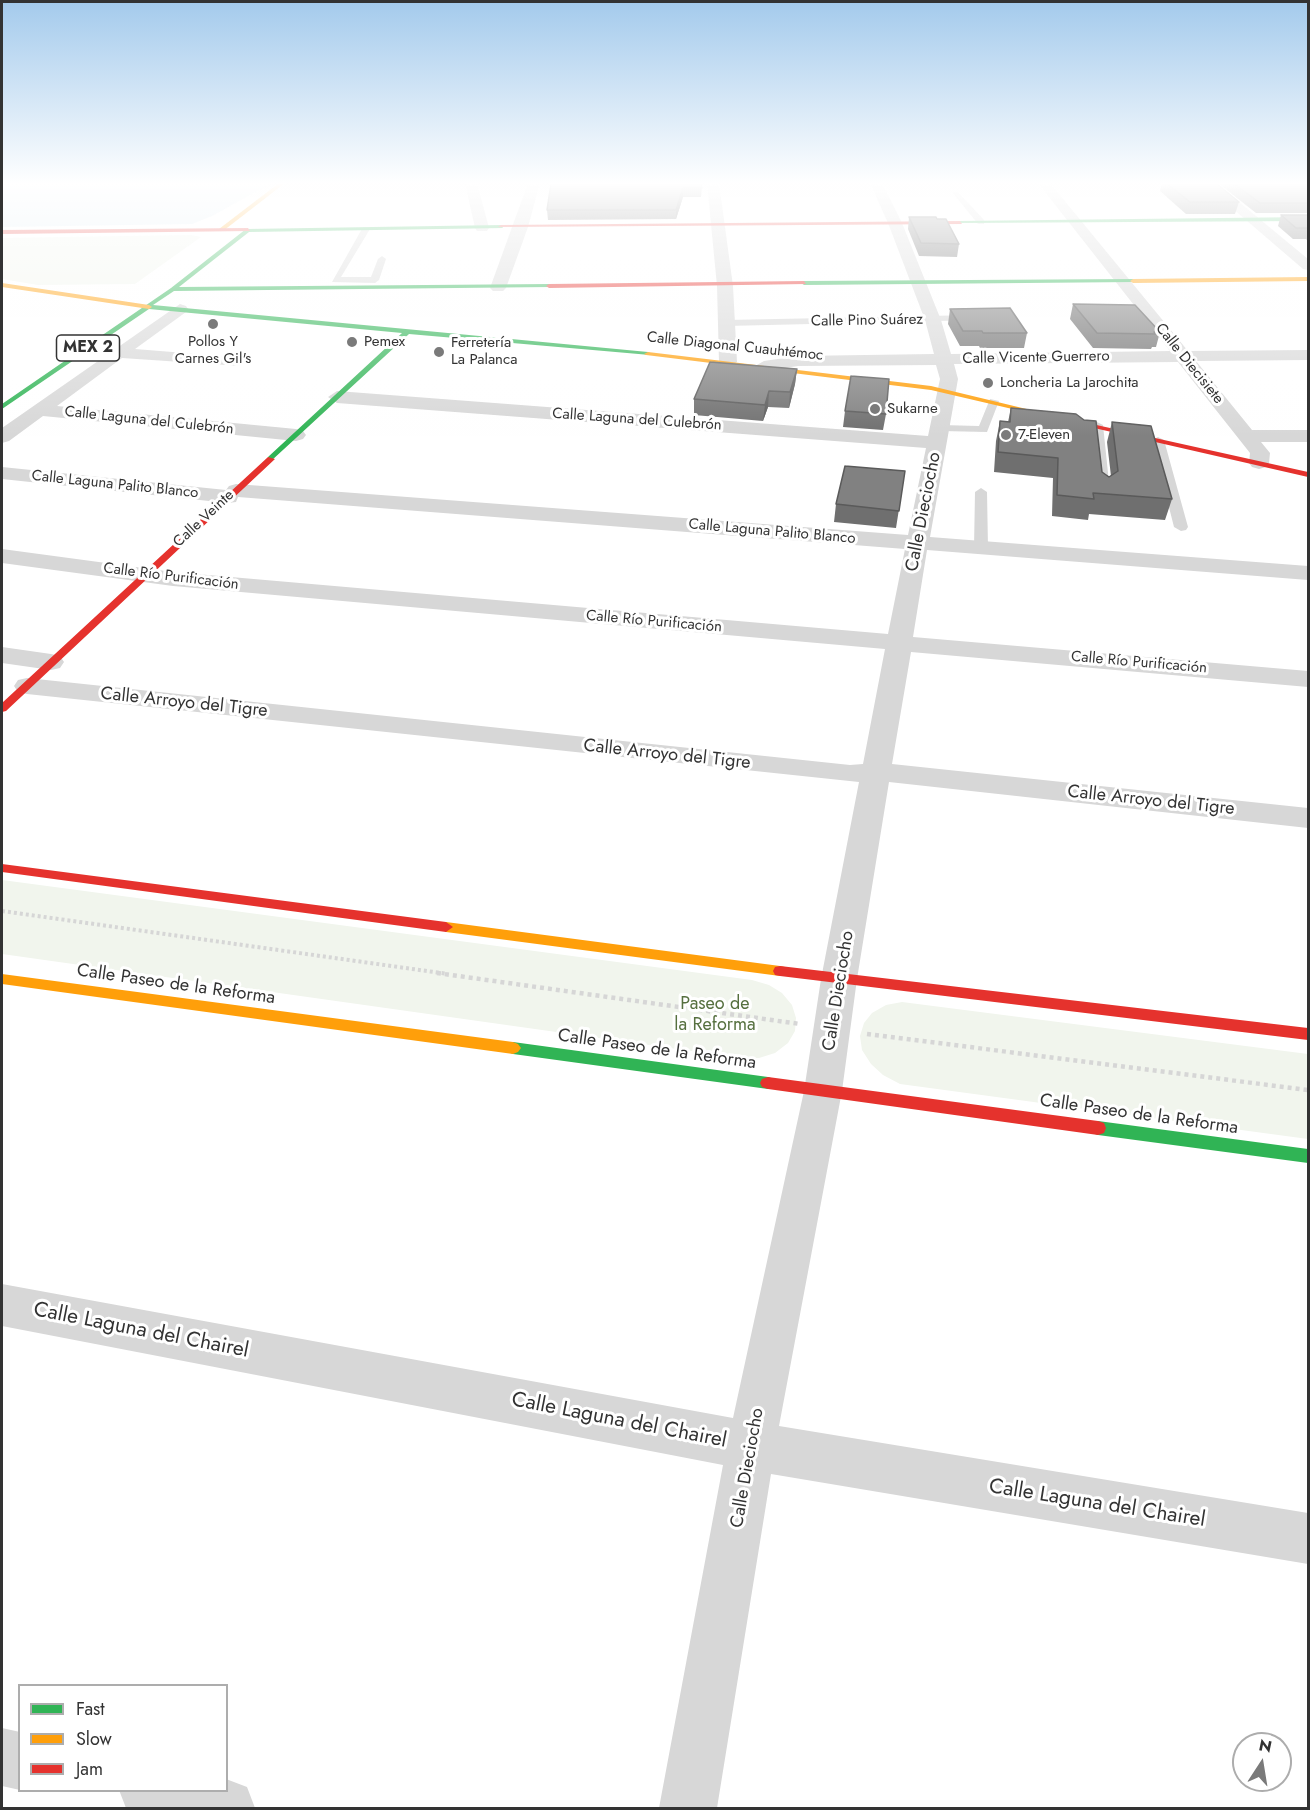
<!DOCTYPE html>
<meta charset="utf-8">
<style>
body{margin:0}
#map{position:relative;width:1310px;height:1810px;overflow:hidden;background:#fff;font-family:Jost,sans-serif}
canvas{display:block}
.frame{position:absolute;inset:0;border:3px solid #333;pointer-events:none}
.legend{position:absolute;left:18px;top:1684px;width:210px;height:108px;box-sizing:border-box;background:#fff;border:2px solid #adadad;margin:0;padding:8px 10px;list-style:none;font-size:18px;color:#333}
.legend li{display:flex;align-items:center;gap:12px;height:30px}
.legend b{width:30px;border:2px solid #adadad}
.north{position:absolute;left:1232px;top:1732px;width:60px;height:60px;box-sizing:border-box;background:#fff;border:2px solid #adadad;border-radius:50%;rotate:12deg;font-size:16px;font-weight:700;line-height:24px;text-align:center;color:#333}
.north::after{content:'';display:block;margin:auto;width:21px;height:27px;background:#7a7a7a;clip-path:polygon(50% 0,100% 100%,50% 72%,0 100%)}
</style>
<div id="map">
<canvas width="1310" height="1810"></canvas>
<div class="frame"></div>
<ul class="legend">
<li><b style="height:8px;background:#30b455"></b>Fast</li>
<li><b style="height:8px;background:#ff9f0a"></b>Slow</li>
<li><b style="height:8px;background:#e5322d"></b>Jam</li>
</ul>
<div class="north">N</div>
</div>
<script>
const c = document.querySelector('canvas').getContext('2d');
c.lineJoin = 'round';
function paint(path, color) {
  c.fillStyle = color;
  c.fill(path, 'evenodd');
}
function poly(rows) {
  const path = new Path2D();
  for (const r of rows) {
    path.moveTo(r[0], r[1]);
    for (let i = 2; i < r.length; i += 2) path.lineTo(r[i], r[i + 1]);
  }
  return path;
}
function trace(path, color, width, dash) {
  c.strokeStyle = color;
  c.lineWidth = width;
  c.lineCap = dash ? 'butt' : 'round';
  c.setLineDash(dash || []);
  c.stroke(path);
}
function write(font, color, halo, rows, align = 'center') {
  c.font = font + ' Jost,sans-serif';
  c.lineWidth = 6;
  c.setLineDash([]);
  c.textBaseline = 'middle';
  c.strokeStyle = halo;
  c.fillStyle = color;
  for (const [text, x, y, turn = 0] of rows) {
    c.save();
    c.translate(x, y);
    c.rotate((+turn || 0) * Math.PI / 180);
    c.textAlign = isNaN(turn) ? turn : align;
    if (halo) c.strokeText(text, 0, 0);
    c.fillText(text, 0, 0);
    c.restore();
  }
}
paint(poly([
 [191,235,201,237,135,284,38,285,2,279,2,238],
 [2,880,752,980,769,985,782,993,792,1005,796,1018,795,1031,788,1043,775,1053,759,1058,741,1058,2,954],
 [902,1002,1308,1054,1308,1139,900,1084,883,1075,871,1064,862,1050,860,1036,864,1023,872,1013,886,1005]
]), '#f1f5ed');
paint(poly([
 [2,183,272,183,212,216,192,224,2,227]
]), '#ddebf3');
trace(poly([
 [2,911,448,974]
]), '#d6d6d6', 4, [3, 3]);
trace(poly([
 [437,973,800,1024],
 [867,1034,1308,1090]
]), '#d6d6d6', 4.5, [4, 4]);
paint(poly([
 [952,192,958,192,984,220,984,224,978,224,952,192],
 [363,227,370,229,341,277,371,277,378,259,382,256,386,259,379,280,375,283,332,282,363,227],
 [975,315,980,318,978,320,726,326,721,323,726,320,975,315],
 [990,399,999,401,987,432,941,431,935,428,941,425,979,426,990,399],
 [1097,422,1103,425,1110,492,1104,496,1098,492,1091,425,1097,422],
 [1158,437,1164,440,1188,527,1186,530,1181,531,1174,527,1152,440,1158,437],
 [981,488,987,492,988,548,981,552,974,548,975,492,981,488]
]), '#d7d7d7');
paint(poly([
 [465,183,477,183,489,228,487,231,477,231,475,228,465,183],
 [528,183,540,183,528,227,506,288,503,291,493,291,490,288,528,183],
 [707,183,719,183,733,286,737,362,728,367,719,362,717,286,707,183],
 [870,183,882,183,902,223,941,320,951,354,1170,351,1038,183,1050,183,1188,351,1308,350,1308,360,1196,361,1252,430,1308,430,1308,442,1261,442,1270,453,1269,463,1266,467,1259,469,1252,467,1249,463,1250,453,1178,362,954,364,958,379,930,537,1308,566,1308,580,927,550,913,637,1308,671,1308,687,911,652,892,764,1308,808,1308,828,889,782,857,979,842,1091,779,1426,1308,1513,1308,1564,771,1474,717,1808,659,1808,723,1465,2,1326,2,1284,733,1418,804,1091,821,979,859,782,27,694,18,692,14,686,18,680,27,678,850,765,863,764,885,649,173,586,2,563,2,549,173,572,888,634,905,549,238,497,236,502,228,503,2,479,2,467,226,490,229,486,236,484,908,535,926,448,337,403,328,397,337,391,928,436,940,379,936,365,798,366,764,371,755,366,764,361,798,356,934,354,925,320,888,223,870,183],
 [1203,183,1216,183,1308,259,1308,270,1303,269,1203,183],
 [180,304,186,306,188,309,186,312,135,349,235,357,241,358,244,362,241,366,122,358,57,406,296,429,303,431,306,435,303,439,296,441,43,416,9,441,2,443,2,428,180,304],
 [2,647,51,654,60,656,64,662,60,668,51,670,2,663,2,647],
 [2,1728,20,1732,20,1790,2,1786,2,1728],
 [226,1779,247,1787,255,1808,126,1808,119,1790,226,1790,226,1779]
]), '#d7d7d7');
paint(poly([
 [1308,217,1308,221,957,223,960,221,1308,217],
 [501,225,503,228,249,232,179,287,549,284,551,287,174,291,153,305,648,352,652,354,650,355,409,334,271,461,268,461,268,457,402,333,149,309,2,409,2,404,171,288,246,229,501,225],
 [1133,279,1135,282,804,285,801,283,804,281,1133,279],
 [513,1042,768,1077,774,1079,776,1083,774,1087,768,1089,513,1054,508,1052,505,1048,508,1044,513,1042],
 [1098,1121,1308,1149,1308,1163,1098,1135,1092,1133,1090,1128,1092,1123,1098,1121]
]), '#30b455');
paint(poly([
 [279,183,285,183,223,231,219,231,219,229,279,183],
 [1308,277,1308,281,1133,283,1130,281,1133,279,1308,277],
 [2,283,149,305,152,307,149,309,2,287,2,283],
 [648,352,931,386,1072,420,1068,422,931,390,646,355,644,354,648,352],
 [446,922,780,966,785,967,787,971,785,975,780,976,446,932,439,927,446,922],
 [2,974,513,1042,518,1044,521,1048,518,1052,513,1054,2,984,2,974]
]), '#ff9f0a');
paint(poly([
 [960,221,962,224,498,227,501,225,960,221],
 [248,228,250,231,2,234,2,230,248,228],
 [804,281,806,284,549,288,546,286,549,284,804,281],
 [1065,418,1308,472,1308,477,1068,422,1065,422,1065,418],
 [268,457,275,459,6,711,2,712,2,703,268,457],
 [2,864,446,922,453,927,446,932,2,872,2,864],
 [780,966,1308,1028,1308,1040,780,976,775,975,773,971,775,967,780,966],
 [768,1077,1098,1121,1104,1123,1106,1128,1104,1133,1098,1135,768,1089,762,1087,760,1083,762,1079,768,1077]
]), '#e5322d');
paint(poly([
 [551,183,702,188,701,197,683,197,676,219,548,220,547,210],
 [1162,183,1216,183,1239,202,1235,214,1186,214,1160,191],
 [1218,183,1308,183,1308,213,1256,213],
 [1281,215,1308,215,1308,241,1306,239,1293,239,1278,226],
 [909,217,937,219,959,244,957,257,919,256,908,229],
 [1073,304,1160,332,1156,347,1152,347,1151,349,1093,348,1070,319],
 [950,309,1027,333,1024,348,980,348,979,346,960,346,948,324],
 [797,369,795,384,789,408,768,407,763,421,694,415,694,399],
 [1011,408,1109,477,1111,476,1107,442,1112,422,1172,499,1165,520,1089,514,1088,520,1052,516,1053,478,994,472,996,441,1000,421,1008,422],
 [845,411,886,414,883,430,843,427],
 [905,471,896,528,834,522,836,504]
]), '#6f6f6f');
paint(poly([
 [683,188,683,197,676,219,676,210],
 [797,369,795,384,789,408,790,392],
 [769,391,768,407,763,421,765,405]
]), '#5a5a5a');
const building = poly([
 [551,183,701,183,702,188,683,188,676,210,547,210,551,183],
 [1166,183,1216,183,1239,202,1190,202,1166,183],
 [1233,183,1308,183,1308,203,1260,203,1233,183],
 [1281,215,1308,215,1308,228,1296,228,1281,215],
 [909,217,936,217,937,219,946,219,959,244,921,243,909,217],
 [1073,304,1135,305,1160,332,1154,332,1156,334,1097,333,1073,304],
 [1010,308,1027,333,983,333,982,331,963,331,950,309,1010,308],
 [710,362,797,369,790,392,769,391,765,405,694,399,710,362],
 [851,376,889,379,886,414,845,411,851,376],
 [1011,408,1076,414,1084,420,1096,421,1102,472,1109,477,1118,471,1112,422,1151,426,1172,499,1093,493,1094,499,1057,495,1058,458,998,452,1000,421,1010,422,1011,408],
 [845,466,905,471,899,511,836,504,845,466]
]);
paint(building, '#818181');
trace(building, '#5a5a5a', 1.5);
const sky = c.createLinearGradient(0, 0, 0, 436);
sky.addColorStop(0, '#a3caec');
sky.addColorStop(0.42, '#fff');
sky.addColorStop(1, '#ffffff00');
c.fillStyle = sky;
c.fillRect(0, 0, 1310, 436);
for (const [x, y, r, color] of [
 [213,324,6,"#7a7a7a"],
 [352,342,6,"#7a7a7a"],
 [439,352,6,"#7a7a7a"],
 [988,383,6,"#7a7a7a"],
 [875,409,6,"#7a7a7a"],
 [1006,435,6,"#7a7a7a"]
]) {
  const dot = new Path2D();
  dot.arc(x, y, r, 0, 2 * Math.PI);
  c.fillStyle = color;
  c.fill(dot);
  trace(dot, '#fff', 2);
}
write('15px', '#333', '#fff', [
 ["Calle Pino Suárez",867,321,-1],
 ["Calle Diagonal Cuauhtémoc",735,347,6],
 ["Calle Vicente Guerrero",1036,358,-1],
 ["Calle Diecisiete",1189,364,51],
 ["Calle Laguna del Culebrón",637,420,4],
 ["Calle Laguna del Culebrón",149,421,6],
 ["Calle Laguna Palito Blanco",115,485,6],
 ["Calle Veinte",204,519,-43],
 ["Calle Laguna Palito Blanco",772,532,5],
 ["Calle Río Purificación",171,577,7],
 ["Calle Río Purificación",654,622,5],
 ["Calle Río Purificación",1139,663,5]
]);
write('15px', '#333', '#fff', [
 ["Pollos Y",213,342,"center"],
 ["Carnes Gil's",213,359,"center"],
 ["Pemex",364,342],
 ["Ferretería",451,343],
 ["La Palanca",451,360],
 ["Loncheria La Jarochita",1000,383],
 ["Sukarne",887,409],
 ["7-Eleven",1018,435]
], 'left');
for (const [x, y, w] of [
 [88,348,63]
]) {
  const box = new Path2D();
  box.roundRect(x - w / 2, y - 13, w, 26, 4.5);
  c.fillStyle = '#fff';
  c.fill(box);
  trace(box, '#333', 1.5);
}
write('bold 16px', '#333', null, [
 ["MEX 2",88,348]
]);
write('18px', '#333', '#fff', [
 ["Calle Dieciocho",924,512,-79],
 ["Calle Arroyo del Tigre",184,703,6],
 ["Calle Arroyo del Tigre",667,755,6],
 ["Calle Arroyo del Tigre",1151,801,6],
 ["Calle Paseo de la Reforma",176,985,8],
 ["Calle Dieciocho",839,991,-81],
 ["Calle Paseo de la Reforma",657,1050,8],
 ["Calle Paseo de la Reforma",1139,1115,8],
 ["Calle Dieciocho",748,1468,-80]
]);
write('18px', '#56703f', '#fff', [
 ["Paseo de",715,1005],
 ["la Reforma",715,1026]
]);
write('21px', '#333', '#fff', [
 ["Calle Laguna del Chairel",141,1331,11],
 ["Calle Laguna del Chairel",619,1421,11],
 ["Calle Laguna del Chairel",1097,1504,9]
]);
</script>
